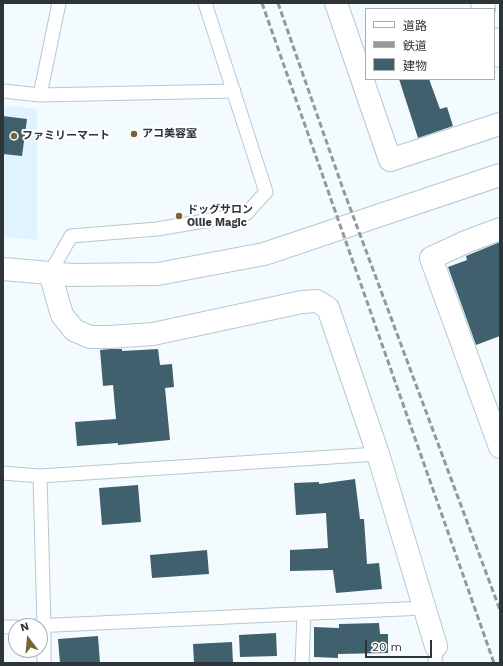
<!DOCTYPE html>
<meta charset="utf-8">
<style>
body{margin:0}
#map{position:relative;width:503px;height:666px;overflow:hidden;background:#f4fbff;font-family:"Work Sans","Noto Sans JP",sans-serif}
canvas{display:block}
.frame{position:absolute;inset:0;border:4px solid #2e3539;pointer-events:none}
.legend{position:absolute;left:365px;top:8px;width:130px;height:72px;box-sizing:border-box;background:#fff;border:1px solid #abaeb0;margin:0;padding:5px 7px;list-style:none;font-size:12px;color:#2e3539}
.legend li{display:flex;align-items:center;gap:8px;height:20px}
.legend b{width:20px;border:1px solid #abaeb0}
.north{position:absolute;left:8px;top:618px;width:40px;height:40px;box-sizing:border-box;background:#fff;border:1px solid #abaeb0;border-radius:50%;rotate:344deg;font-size:11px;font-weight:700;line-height:16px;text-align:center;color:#2e3539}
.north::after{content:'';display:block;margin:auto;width:14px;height:18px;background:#776533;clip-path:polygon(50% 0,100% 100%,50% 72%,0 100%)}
.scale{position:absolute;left:365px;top:640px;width:67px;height:18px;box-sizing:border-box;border:2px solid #2e3539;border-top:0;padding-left:5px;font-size:12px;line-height:14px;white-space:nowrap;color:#2e3539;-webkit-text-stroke:3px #fff;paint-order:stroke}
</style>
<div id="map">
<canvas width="503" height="666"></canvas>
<div class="frame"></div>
<ul class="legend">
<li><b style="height:5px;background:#fff"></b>道路</li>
<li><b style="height:5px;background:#92999d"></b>鉄道</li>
<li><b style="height:11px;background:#41606e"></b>建物</li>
</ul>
<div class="north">N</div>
<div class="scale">20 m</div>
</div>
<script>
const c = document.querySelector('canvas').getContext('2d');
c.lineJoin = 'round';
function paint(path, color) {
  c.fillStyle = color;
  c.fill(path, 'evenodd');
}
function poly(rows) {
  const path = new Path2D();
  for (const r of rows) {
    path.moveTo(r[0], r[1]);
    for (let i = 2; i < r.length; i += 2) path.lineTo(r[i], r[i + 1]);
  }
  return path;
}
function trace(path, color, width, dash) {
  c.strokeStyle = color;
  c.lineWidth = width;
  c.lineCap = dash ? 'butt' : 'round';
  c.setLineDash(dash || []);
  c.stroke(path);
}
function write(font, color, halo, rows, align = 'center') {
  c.font = font + ' "Work Sans","Noto Sans JP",sans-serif';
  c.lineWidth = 4;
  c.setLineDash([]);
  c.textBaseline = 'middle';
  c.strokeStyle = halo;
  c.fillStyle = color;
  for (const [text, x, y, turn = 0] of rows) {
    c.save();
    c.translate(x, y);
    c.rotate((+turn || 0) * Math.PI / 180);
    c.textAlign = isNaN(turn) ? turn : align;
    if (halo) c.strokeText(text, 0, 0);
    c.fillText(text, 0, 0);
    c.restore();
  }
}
paint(poly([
 [3,105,37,109,37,240,3,237]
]), '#dff4fe');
paint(poly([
 [399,79,429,79,440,109,447,107,453,126,418,138],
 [3,116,27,119,22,156,3,154],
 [500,242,500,336,476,345,448,267,467,260,466,256],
 [110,349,122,349,122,351,158,349,160,365,172,364,174,387,165,388,170,440,118,445,118,443,77,446,75,422,116,419,113,385,103,386,100,350],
 [355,479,360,519,364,519,367,564,379,563,382,589,336,593,333,570,290,571,290,550,328,548,326,513,296,515,294,483,319,482,319,484],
 [138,485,141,522,102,525,99,488],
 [207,550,209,574,152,578,150,555],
 [379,623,380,634,388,634,388,653,338,654,338,658,314,657,314,627,339,628,339,624],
 [276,633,277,656,240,657,239,635],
 [98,636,100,663,60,663,58,639],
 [232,642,233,663,194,663,193,644]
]), '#41606e');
const lane = poly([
 [3,91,40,95,234,91],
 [40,95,59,3],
 [50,273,71,236,157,229,246,214,266,192,205,3],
 [3,473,40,476,378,454],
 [40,476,44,626,44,663],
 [34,626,424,608],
 [3,627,16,627],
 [302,663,304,614],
 [435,663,436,646]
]);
const street = poly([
 [336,3,390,160,500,124],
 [482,3,484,9],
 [494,39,500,56],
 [500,229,468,241,431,258,500,447],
 [50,273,62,315,74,330,90,337,109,337,153,334,302,302,317,301,328,308,378,454,436,646]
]);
const secondary = poly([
 [3,269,72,275,158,274,264,254,500,175]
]);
trace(lane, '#b6c8d1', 15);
trace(street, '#b6c8d1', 24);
trace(secondary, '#b6c8d1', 24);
trace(lane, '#fff', 13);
trace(street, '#fff', 22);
trace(secondary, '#fff', 22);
trace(poly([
 [262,3,494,663],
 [278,3,343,189,500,610]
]), '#92999d', 3, [6, 3]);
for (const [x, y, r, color] of [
 [134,134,4,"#776533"],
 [14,136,4,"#776533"],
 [179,216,4,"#776533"]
]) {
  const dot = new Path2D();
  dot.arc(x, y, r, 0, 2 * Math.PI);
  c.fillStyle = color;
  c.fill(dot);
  trace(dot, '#fff', 1.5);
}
write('bold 11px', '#2e3539', '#fff', [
 ["アコ美容室",142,134],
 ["ファミリーマート",22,136],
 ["ドッグサロン",187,210],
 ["Ollie Magic",187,223]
], 'left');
</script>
